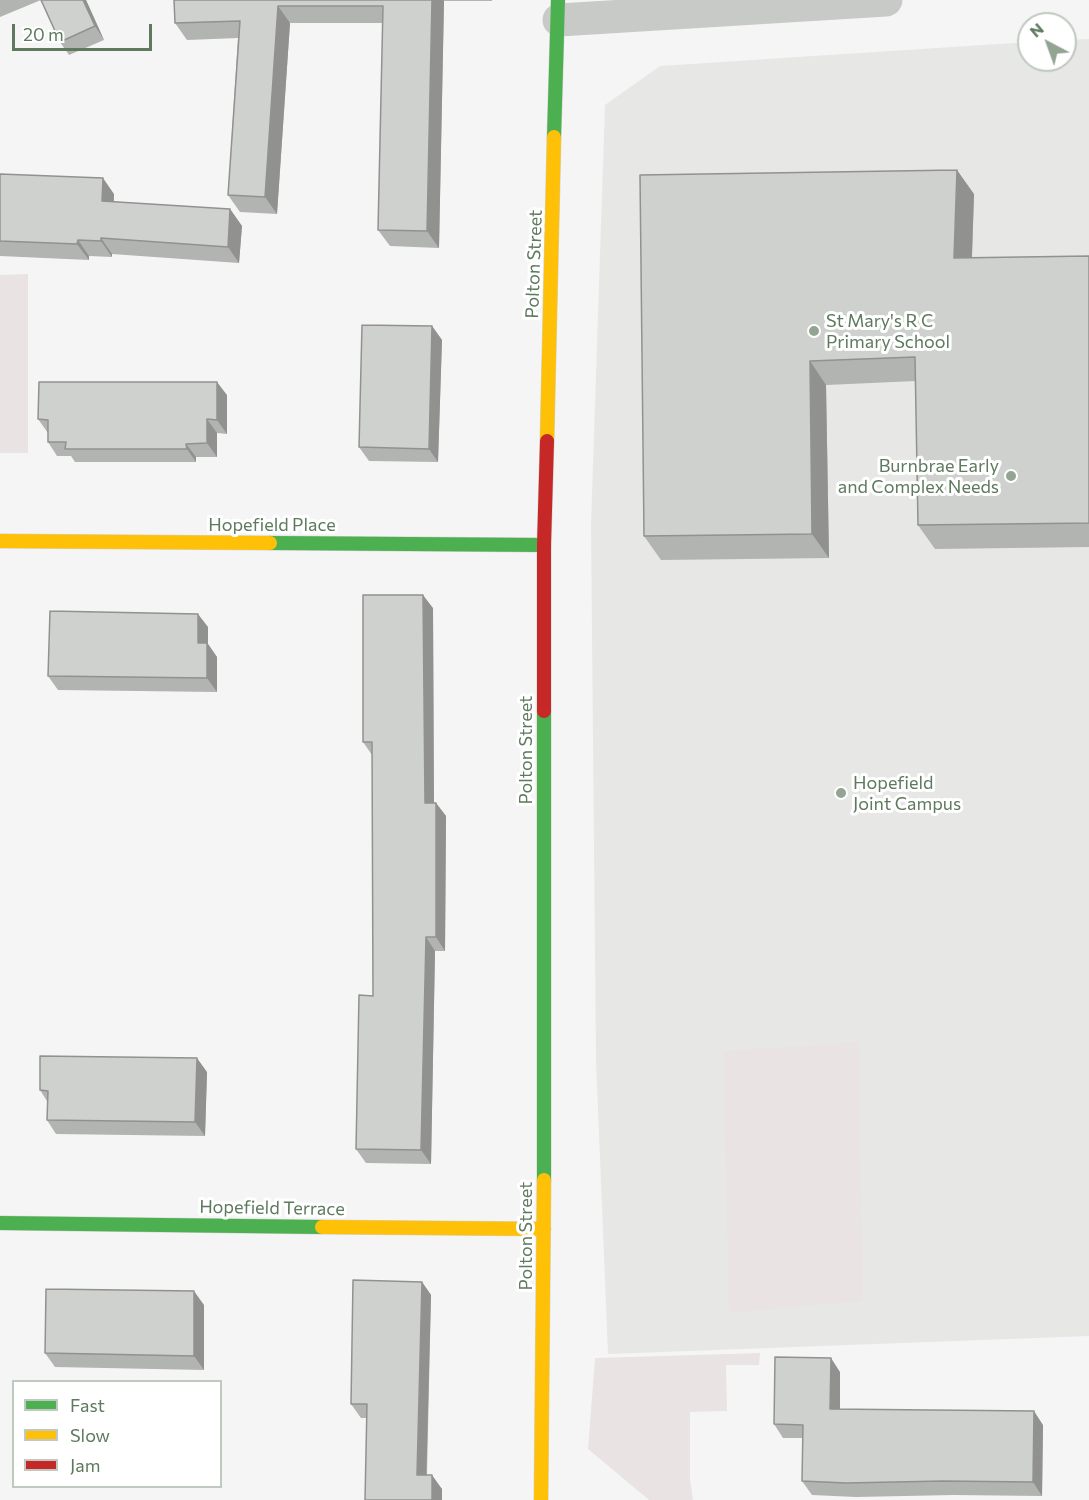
<!DOCTYPE html>
<style>
body{margin:0}
#map{position:relative;width:1089px;height:1500px;overflow:hidden;background:#f6f5f5;font-family:Commissioner,sans-serif}
canvas{display:block}
.legend{position:absolute;left:12px;top:1380px;width:210px;height:108px;box-sizing:border-box;background:#fff;border:2px solid #bfc9bf;margin:0;padding:8px 10px;list-style:none;font-size:18px;color:#5e795e}
.legend li{display:flex;align-items:center;gap:12px;height:30px}
.legend b{width:30px;border:2px solid #bfc9bf}
.north{position:absolute;left:1017px;top:12px;width:60px;height:60px;box-sizing:border-box;background:#fff;border:2px solid #bfc9bf;border-radius:50%;rotate:319deg;font-size:16px;font-weight:700;line-height:24px;text-align:center;color:#5e795e}
.north::after{content:'';display:block;margin:auto;width:21px;height:27px;background:#93a493;clip-path:polygon(50% 0,100% 100%,50% 72%,0 100%)}
.scale{position:absolute;left:12px;top:24px;width:140px;height:27px;box-sizing:border-box;border:3px solid #5e795e;border-top:0;padding-left:8px;font-size:18px;line-height:21px;white-space:nowrap;color:#5e795e;-webkit-text-stroke:4px #fff;paint-order:stroke}
</style>
<div id="map">
<canvas width="1089" height="1500"></canvas>
<ul class="legend">
<li><b style="height:8px;background:#4caf50"></b>Fast</li>
<li><b style="height:8px;background:#ffc107"></b>Slow</li>
<li><b style="height:8px;background:#c62828"></b>Jam</li>
</ul>
<div class="north">N</div>
<div class="scale">20 m</div>
</div>
<script>
const c = document.querySelector('canvas').getContext('2d');
c.lineJoin = 'round';
function paint(path, color) {
  c.fillStyle = color;
  c.fill(path, 'evenodd');
}
function poly(rows) {
  const path = new Path2D();
  for (const r of rows) {
    path.moveTo(r[0], r[1]);
    for (let i = 2; i < r.length; i += 2) path.lineTo(r[i], r[i + 1]);
  }
  return path;
}
function trace(path, color, width, dash) {
  c.strokeStyle = color;
  c.lineWidth = width;
  c.lineCap = dash ? 'butt' : 'round';
  c.setLineDash(dash || []);
  c.stroke(path);
}
function write(font, color, halo, rows, align = 'center') {
  c.font = font + ' Commissioner,sans-serif';
  c.lineWidth = 6;
  c.setLineDash([]);
  c.textBaseline = 'middle';
  c.strokeStyle = halo;
  c.fillStyle = color;
  for (const [text, x, y, turn = 0] of rows) {
    c.save();
    c.translate(x, y);
    c.rotate((+turn || 0) * Math.PI / 180);
    c.textAlign = isNaN(turn) ? turn : align;
    if (halo) c.strokeText(text, 0, 0);
    c.fillText(text, 0, 0);
    c.restore();
  }
}
paint(poly([
 [1089,39,1089,1336,608,1354,596,1060,591,525,605,105,660,66,1029,42,1029,60,1065,60,1065,40]
]), '#e7e7e5');
paint(poly([
 [28,274,28,453,0,453,0,275],
 [859,1042,863,1301,729,1313,723,1051],
 [760,1353,759,1365,726,1365,727,1411,690,1412,690,1478,693,1500,649,1500,588,1449,595,1358]
]), '#e9e4e3');
const fast = poly([
 [554,137,558,0],
 [270,543,544,545],
 [544,711,544,1180],
 [0,1223,322,1227]
]);
const slow = poly([
 [547,441,554,137],
 [0,541,270,543],
 [322,1227,544,1229],
 [541,1500,544,1180]
]);
const jam = poly([
 [544,711,544,545,547,441]
]);
trace(fast, '#d2d3d1', 15);
trace(slow, '#d2d3d1', 15);
trace(jam, '#d2d3d1', 15);
trace(poly([
 [559,20,886,0]
]), '#c8cac8', 33);
trace(fast, '#4caf50', 14);
trace(slow, '#ffc107', 14);
trace(jam, '#c62828', 14);
paint(poly([
 [0,0,41,0,0,17],
 [41,0,86,0,104,40,69,55,60,42],
 [174,0,492,0,492,1,444,1,439,248,390,246,378,230,383,23,290,23,277,214,240,212,228,195,238,38,187,40,175,23],
 [0,174,114,194,114,202,230,209,242,226,239,263,112,254,112,257,89,256,89,260,0,256],
 [640,175,974,194,972,258,1089,256,1089,547,935,549,918,525,916,381,826,385,829,558,661,560,644,536],
 [432,326,442,340,438,462,369,461,359,447],
 [227,395,227,434,217,433,217,457,196,457,196,462,75,462,71,456,57,456,48,442,48,433,38,419],
 [433,608,434,803,436,803,446,816,445,951,435,951,431,1164,366,1163,356,1149,373,996,372,755,363,742],
 [208,627,208,644,217,657,217,692,58,690,48,676],
 [207,1072,205,1136,56,1134,47,1120,47,1101,40,1090],
 [422,1282,431,1295,427,1475,442,1489,442,1500,367,1418,361,1418,351,1404],
 [204,1305,204,1370,55,1367,45,1353],
 [840,1372,840,1409,1043,1425,1042,1496,953,1495,856,1497,812,1495,802,1481,803,1438,783,1438,774,1424]
]), '#b2b4b1');
paint(poly([
 [83,0,86,0,104,40,95,26],
 [432,0,443,0,444,1,439,248,427,231],
 [278,6,290,23,277,214,265,197],
 [957,170,974,194,971,282,954,258],
 [103,178,114,194,113,217,102,201],
 [230,209,242,226,239,263,228,247],
 [101,238,112,254,112,257,101,241],
 [78,240,89,256,89,260,77,244],
 [432,326,442,340,438,462,429,449],
 [810,361,826,385,829,558,812,534],
 [217,382,227,395,227,434,217,420],
 [207,419,217,433,217,457,207,443],
 [186,444,196,457,196,462,187,449],
 [423,595,433,608,434,816,425,803],
 [198,614,208,627,208,644,217,657,217,692,207,678,198,643],
 [436,803,446,816,445,951,436,937],
 [426,937,435,951,431,1164,421,1150],
 [197,1058,207,1072,205,1136,195,1122],
 [422,1282,431,1295,426,1488,417,1475],
 [194,1291,204,1305,204,1370,194,1356],
 [831,1358,840,1372,840,1423,830,1409],
 [1034,1411,1043,1425,1042,1496,1033,1482],
 [432,1475,442,1489,442,1500,432,1500]
]), '#919290');
const building = poly([
 [41,0,83,0,95,26,60,42,41,0],
 [174,0,432,0,427,231,378,230,383,6,278,6,265,197,228,195,240,21,175,23,174,0],
 [957,170,954,258,1089,256,1089,523,918,525,915,357,810,361,812,534,644,536,640,175,957,170],
 [0,174,103,178,102,201,230,209,228,247,101,238,101,241,78,240,77,244,0,241,0,174],
 [362,325,432,326,429,449,359,447,362,325],
 [39,382,217,382,217,420,207,419,207,443,186,444,187,449,65,449,66,442,48,442,48,420,38,419,39,382],
 [363,595,423,595,425,803,436,803,436,937,426,937,421,1150,356,1149,359,995,373,996,372,742,363,742,363,595],
 [50,611,198,614,198,643,207,643,207,678,48,676,50,611],
 [40,1056,197,1058,195,1122,47,1120,48,1091,40,1090,40,1056],
 [353,1280,422,1282,417,1475,432,1475,432,1500,365,1500,367,1404,351,1404,353,1280],
 [46,1289,194,1291,194,1356,45,1353,46,1289],
 [775,1357,831,1358,830,1409,1034,1411,1033,1482,943,1481,846,1483,802,1481,803,1425,774,1424,775,1357]
]);
paint(building, '#cfd1ce');
trace(building, '#919290', 1.5);
for (const [x, y, r, color] of [
 [814,331,6,"#93a493"],
 [1011,476,6,"#93a493"],
 [841,793,6,"#93a493"]
]) {
  const dot = new Path2D();
  dot.arc(x, y, r, 0, 2 * Math.PI);
  c.fillStyle = color;
  c.fill(dot);
  trace(dot, '#fff', 2);
}
write('18px', '#5e795e', '#fff', [
 ["Polton Street",534,264,-88],
 ["Hopefield Place",272,525],
 ["Polton Street",526,750,-90],
 ["Hopefield Terrace",272,1208,1],
 ["Polton Street",526,1236,-90]
]);
write('18px', '#5e795e', '#fff', [
 ["St Mary's R C",826,321],
 ["Primary School",826,342],
 ["Burnbrae Early",999,466,"right"],
 ["and Complex Needs",999,487,"right"],
 ["Hopefield",853,783],
 ["Joint Campus",853,804]
], 'left');
</script>
